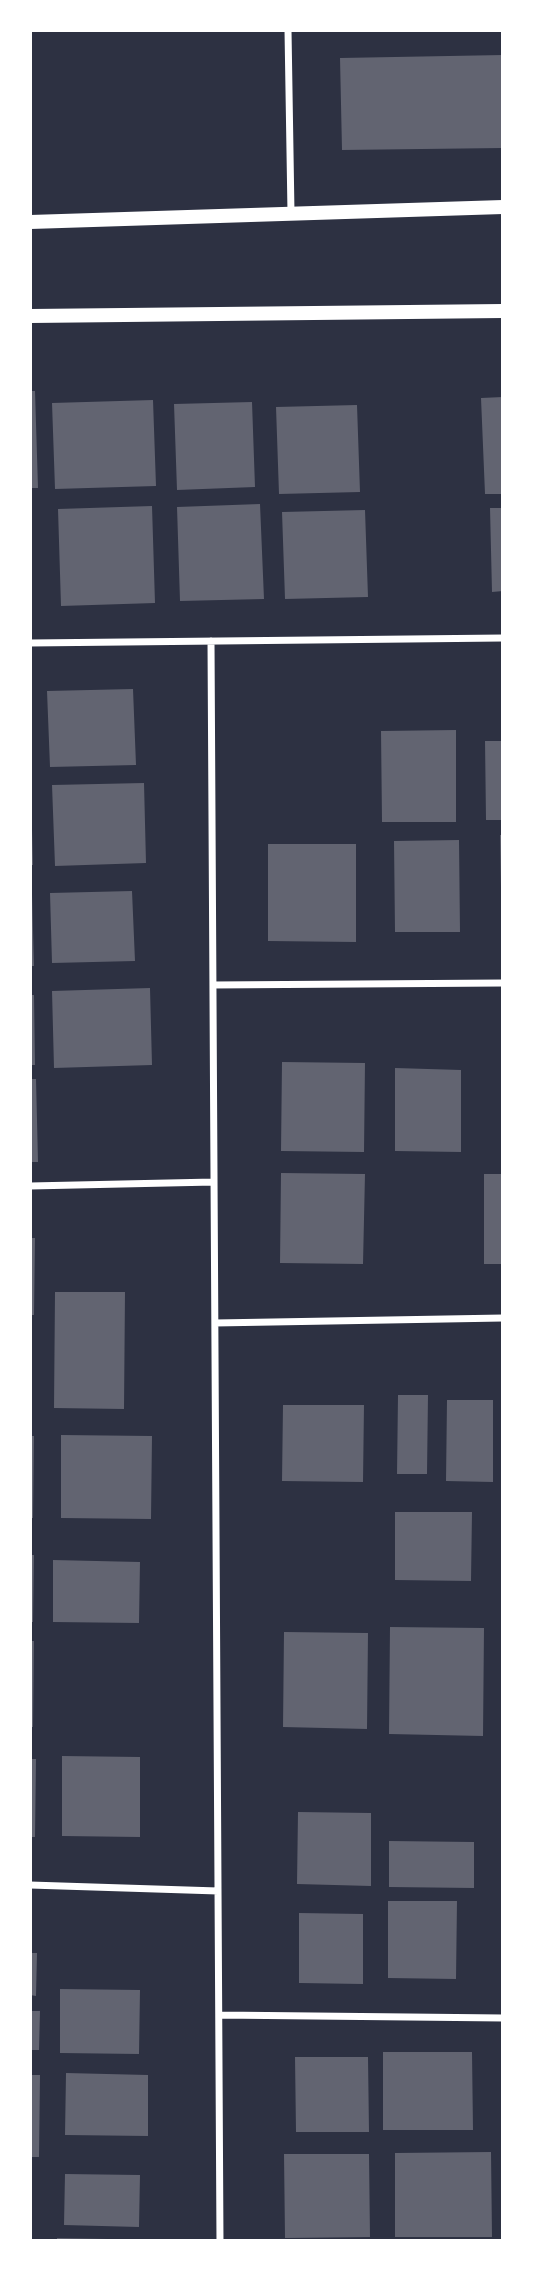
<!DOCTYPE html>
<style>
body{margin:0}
#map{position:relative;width:533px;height:2271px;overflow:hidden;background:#2d3142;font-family:"Alegreya Sans",sans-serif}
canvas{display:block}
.frame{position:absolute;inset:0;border:32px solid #fff;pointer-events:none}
</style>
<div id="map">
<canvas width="533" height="2271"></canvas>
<div class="frame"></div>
</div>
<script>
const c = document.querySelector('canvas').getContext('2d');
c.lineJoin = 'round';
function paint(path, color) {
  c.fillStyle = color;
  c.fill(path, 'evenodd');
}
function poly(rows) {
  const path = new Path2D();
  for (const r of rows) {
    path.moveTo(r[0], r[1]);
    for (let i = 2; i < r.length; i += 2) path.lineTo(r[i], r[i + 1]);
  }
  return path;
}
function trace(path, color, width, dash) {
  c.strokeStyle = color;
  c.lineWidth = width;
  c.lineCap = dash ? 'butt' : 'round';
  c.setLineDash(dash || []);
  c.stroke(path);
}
paint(poly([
 [503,55,503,148,342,150,340,58],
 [30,391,35,391,38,488,30,488],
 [503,397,503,494,485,494,481,398],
 [153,400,156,486,55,489,52,403],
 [252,402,255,487,177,490,174,404],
 [357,405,360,492,279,494,276,407],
 [260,504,264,599,180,601,177,507],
 [152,506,155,603,61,606,58,509],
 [490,508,503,508,503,591,492,592],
 [365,510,368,597,285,599,282,512],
 [133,689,136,765,50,767,47,691],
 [456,730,456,822,382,822,381,731],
 [485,741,503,741,503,820,486,820],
 [144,783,146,863,55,866,52,785],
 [30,830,32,830,33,865,30,865],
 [500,835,503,835,503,888,501,888],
 [459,840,460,932,395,932,394,841],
 [268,844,356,844,356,942,268,941],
 [132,891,135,961,52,963,50,893],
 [30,894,32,894,34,966,30,966],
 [150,988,152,1065,54,1068,52,991],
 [30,995,34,995,35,1065,30,1065],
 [282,1062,365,1063,364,1152,281,1151],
 [395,1068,461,1070,461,1152,395,1151],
 [30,1079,36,1079,38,1162,30,1162],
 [281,1173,365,1174,363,1264,280,1263],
 [484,1174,503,1174,503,1264,484,1264],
 [30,1238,35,1238,34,1315,30,1315],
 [55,1292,125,1292,124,1409,54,1408],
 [398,1395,428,1395,427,1474,397,1474],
 [447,1400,493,1400,493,1482,446,1481],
 [283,1405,364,1405,363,1482,282,1481],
 [61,1435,152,1436,151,1519,61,1518],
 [30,1436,34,1436,33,1518,30,1518],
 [395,1512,472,1512,471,1581,395,1580],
 [30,1555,34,1555,33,1622,30,1622],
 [53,1560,140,1562,139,1623,53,1622],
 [390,1627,484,1628,483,1736,389,1734],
 [284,1632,368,1633,367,1729,283,1727],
 [30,1641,34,1641,33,1727,30,1727],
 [62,1756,140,1757,140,1837,62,1836],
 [30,1759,36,1759,35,1837,30,1837],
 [298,1812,371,1813,371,1886,297,1884],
 [389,1841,474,1842,474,1888,389,1887],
 [388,1901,457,1901,456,1979,388,1978],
 [299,1913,363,1914,363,1984,299,1983],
 [30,1953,37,1953,36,1996,30,1995],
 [60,1989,140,1990,139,2054,60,2053],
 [30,2011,40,2011,39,2050,30,2050],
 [383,2052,472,2052,473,2130,383,2130],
 [295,2057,368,2057,369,2132,296,2132],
 [66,2073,148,2075,148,2136,65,2135],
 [30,2075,40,2075,39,2157,30,2157],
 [491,2152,492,2237,395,2237,395,2153],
 [284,2154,369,2154,370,2237,285,2238],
 [65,2174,140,2175,139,2227,64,2225],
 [57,2238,108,2239,108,2241,57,2241]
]), '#626471');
trace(poly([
 [288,30,291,213],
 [211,641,220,2241],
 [30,643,503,638],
 [213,985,503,983],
 [30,1186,214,1182],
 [215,1323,503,1318],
 [30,1885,218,1891],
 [219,2015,503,2018]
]), '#fff', 7);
trace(poly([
 [30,222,503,207],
 [30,316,503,311]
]), '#fff', 14);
</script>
